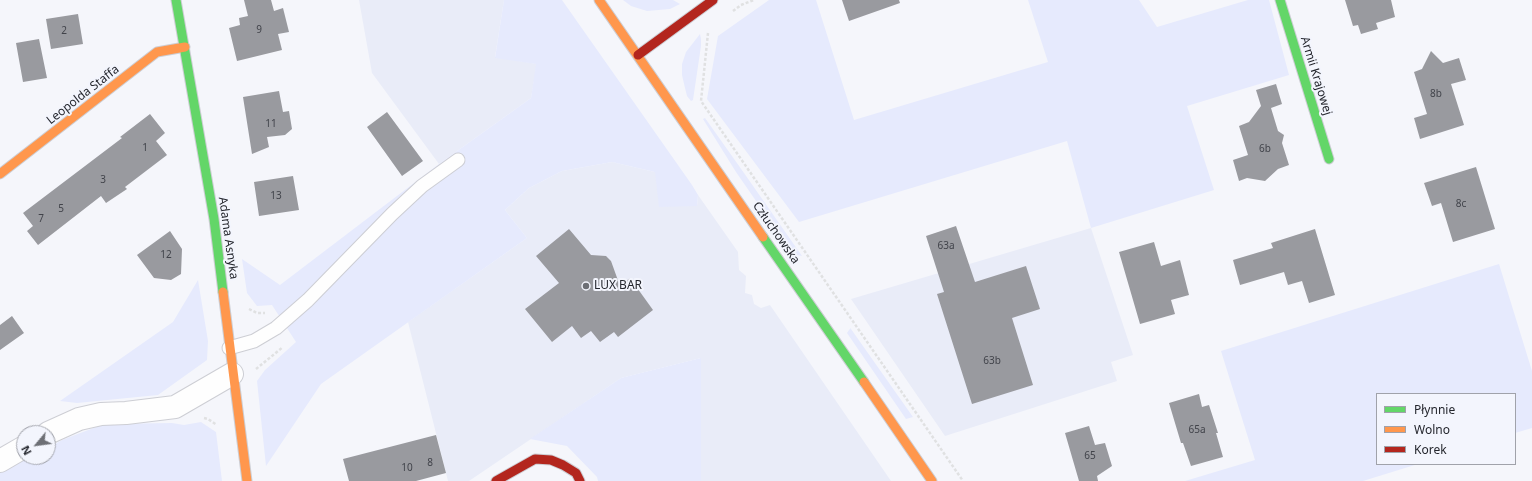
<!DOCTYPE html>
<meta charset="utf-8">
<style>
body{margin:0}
#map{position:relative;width:1532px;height:481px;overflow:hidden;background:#f5f6fb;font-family:"Noto Sans",sans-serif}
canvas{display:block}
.legend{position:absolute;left:1376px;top:393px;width:140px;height:72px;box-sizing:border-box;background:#f3f5fd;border:1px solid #a0a2aa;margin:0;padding:5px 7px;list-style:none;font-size:12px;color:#24262d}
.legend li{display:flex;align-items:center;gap:8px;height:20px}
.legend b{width:20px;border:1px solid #a0a2aa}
.north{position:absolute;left:16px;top:425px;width:40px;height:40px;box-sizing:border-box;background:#f3f5fd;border:1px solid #a0a2aa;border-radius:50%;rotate:241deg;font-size:11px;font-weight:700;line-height:16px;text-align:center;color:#24262d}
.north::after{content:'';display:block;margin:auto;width:14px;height:18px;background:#6d6f75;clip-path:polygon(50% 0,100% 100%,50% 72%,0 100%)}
</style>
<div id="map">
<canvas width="1532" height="481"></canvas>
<ul class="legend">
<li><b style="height:5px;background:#63d668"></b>Płynnie</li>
<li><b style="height:5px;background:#ff974d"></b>Wolno</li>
<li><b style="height:5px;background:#b3261e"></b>Korek</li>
</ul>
<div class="north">N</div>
</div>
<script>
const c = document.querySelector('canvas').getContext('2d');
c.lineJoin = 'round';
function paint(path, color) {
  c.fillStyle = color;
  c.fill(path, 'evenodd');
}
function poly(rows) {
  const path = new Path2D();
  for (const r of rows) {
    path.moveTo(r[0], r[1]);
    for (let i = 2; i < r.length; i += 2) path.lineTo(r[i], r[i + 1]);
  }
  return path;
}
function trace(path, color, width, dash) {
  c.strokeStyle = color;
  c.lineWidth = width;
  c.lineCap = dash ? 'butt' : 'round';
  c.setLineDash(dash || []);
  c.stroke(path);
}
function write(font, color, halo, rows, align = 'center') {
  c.font = font + ' "Noto Sans",sans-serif';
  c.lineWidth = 4;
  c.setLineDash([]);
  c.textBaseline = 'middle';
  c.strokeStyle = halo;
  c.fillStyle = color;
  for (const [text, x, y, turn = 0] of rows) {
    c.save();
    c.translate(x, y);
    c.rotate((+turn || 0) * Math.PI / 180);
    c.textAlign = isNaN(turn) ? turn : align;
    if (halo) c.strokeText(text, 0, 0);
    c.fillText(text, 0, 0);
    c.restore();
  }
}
paint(poly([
 [359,0,504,0,495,57,537,64,531,98,439,164,372,73],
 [612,162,655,172,697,206,698,195,738,252,739,270,746,276,745,293,752,295,754,304,761,308,770,305,891,481,701,481,701,358,621,378,469,481,448,481,408,322,527,238,505,210,529,188,562,171],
 [1091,228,1133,355,1111,362,1117,381,945,436,851,299]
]), '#e9ecf8');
paint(poly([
 [504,0,562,0,692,185,698,195,697,206,659,207,655,172,612,162,562,171,529,188,505,210,527,238,321,384,266,466,257,381,265,370,296,342,272,305,257,306,247,293,242,259,280,285,439,164,531,98,536,64,495,58],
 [623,0,673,0,680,4,670,9,647,11,631,6],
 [769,0,816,0,854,120,1048,62,1028,0,1139,0,1157,27,1248,0,1269,0,1289,75,1187,106,1214,190,1091,228,1067,141,799,222,707,99,718,36],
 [700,34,701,39,701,46,693,100,691,101,687,96,685,88,682,75,682,64,686,52],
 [705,118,744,173,802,256,797,255,790,250,736,172,703,119],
 [1499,264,1532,371,1532,428,1515,433,1515,394,1377,394,1377,464,1418,464,1363,481,1185,481,1255,460,1221,351],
 [198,280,208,341,207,360,158,395,77,403,60,401,173,322],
 [851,328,851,329,913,417,906,419,847,333,849,330],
 [701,358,701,481,598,481,597,477,567,446,530,439,621,378],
 [201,422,216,432,222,481,0,481,0,473,30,457,48,457,48,448,62,440,104,424,172,423,184,425]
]), '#e6eafd');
paint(poly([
 [244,0,271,0,274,11,283,8,289,32,278,34,282,50,237,61,229,28,240,25,239,18,248,16],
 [842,0,899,0,900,3,849,21],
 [1345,0,1391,0,1395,17,1376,23,1378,29,1361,34,1358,25,1353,26],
 [78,14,83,44,51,49,46,19],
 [39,39,47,78,23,82,16,43],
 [1431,51,1443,63,1459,58,1466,80,1451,84,1464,125,1420,139,1414,118,1427,114,1414,72,1422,69],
 [1276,84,1282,104,1271,108,1278,131,1284,135,1282,143,1289,165,1278,169,1265,181,1247,178,1239,181,1233,160,1248,155,1239,126,1249,122,1261,106,1256,90],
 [279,91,283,112,289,111,292,129,285,135,267,137,269,147,252,154,243,97],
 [387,112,423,161,402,176,367,127],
 [150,114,165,133,156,141,167,155,125,187,127,189,106,203,101,196,38,245,27,231,33,226,23,213,122,138,120,137],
 [1476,167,1495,229,1453,242,1441,203,1432,206,1424,183],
 [293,176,299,210,259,216,254,182],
 [956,226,975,282,1026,266,1040,309,1012,318,1033,385,972,404,937,294,944,292,926,236],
 [569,229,591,255,606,256,611,261,620,286,630,278,653,310,618,337,614,332,600,342,591,331,581,338,572,326,552,342,525,309,559,283,536,256],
 [1315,229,1335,295,1309,303,1302,281,1288,285,1284,272,1240,285,1233,260,1273,248,1271,243],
 [170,231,182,249,181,274,171,280,154,278,137,255],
 [1154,242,1161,266,1180,260,1189,295,1171,300,1175,314,1140,324,1119,252],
 [12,316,24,333,0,350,0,325],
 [1199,394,1202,407,1209,405,1218,433,1216,433,1223,457,1191,466,1183,443,1181,443,1169,403],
 [1089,426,1095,445,1105,443,1112,466,1097,476,1098,481,1079,481,1065,433],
 [436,435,446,473,416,481,349,481,343,459]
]), '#999a9f');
const lane = poly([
 [229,348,254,341,276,328,308,300,392,214,422,186,458,160]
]);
const street = poly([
 [48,433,79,419,101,414,126,413,175,407,232,374],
 [0,461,24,447]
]);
const fast = poly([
 [176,0,214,219,223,292],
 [1280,0,1329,159],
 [763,237,864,382]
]);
const slow = poly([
 [599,0,763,237],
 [0,174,157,52,185,47],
 [223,292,247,481],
 [864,382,932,481]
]);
const jam = poly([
 [638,55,713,0],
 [496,481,535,459,551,460,563,465,576,473,580,481]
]);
trace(lane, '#cdced4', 15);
trace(street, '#cdced4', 24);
trace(fast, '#cdced4', 11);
trace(slow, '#cdced4', 11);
trace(jam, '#cdced4', 11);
trace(poly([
 [733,11,741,5,754,0],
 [708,33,701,101,963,481],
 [249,309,257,313,265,313],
 [256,369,283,347],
 [204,418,208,419,217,425]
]), '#e0e1e2', 2.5, [3, 2]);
trace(lane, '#fefefe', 13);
trace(street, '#fefefe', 22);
trace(fast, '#63d668', 9);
trace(slow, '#ff974d', 9);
trace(jam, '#b3261e', 9);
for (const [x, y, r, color] of [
 [586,286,4,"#6d6f75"]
]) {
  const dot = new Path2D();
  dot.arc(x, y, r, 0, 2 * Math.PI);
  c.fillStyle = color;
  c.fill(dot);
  trace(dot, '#f3f5fd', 1.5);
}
write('10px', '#41434a', null, [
 ["9",259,30],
 ["2",64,31],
 ["8b",1436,94],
 ["11",271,124],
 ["1",145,148],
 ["6b",1265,149],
 ["3",103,180],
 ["13",276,196],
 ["8c",1461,204],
 ["5",61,209],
 ["7",41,219],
 ["63a",946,246],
 ["12",166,255],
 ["63b",992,361],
 ["65a",1197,430],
 ["65",1090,456],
 ["8",430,463],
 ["10",407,468]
]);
write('12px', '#24262d', '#f3f5fd', [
 ["Armii Krajowej",1316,76,73],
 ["Leopolda Staffa",83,95,-38],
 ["Człuchowska",776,233,55],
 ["Adama Asnyka",228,238,82]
]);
write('12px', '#24262d', '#f3f5fd', [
 ["LUX BAR",594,286]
], 'left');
</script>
